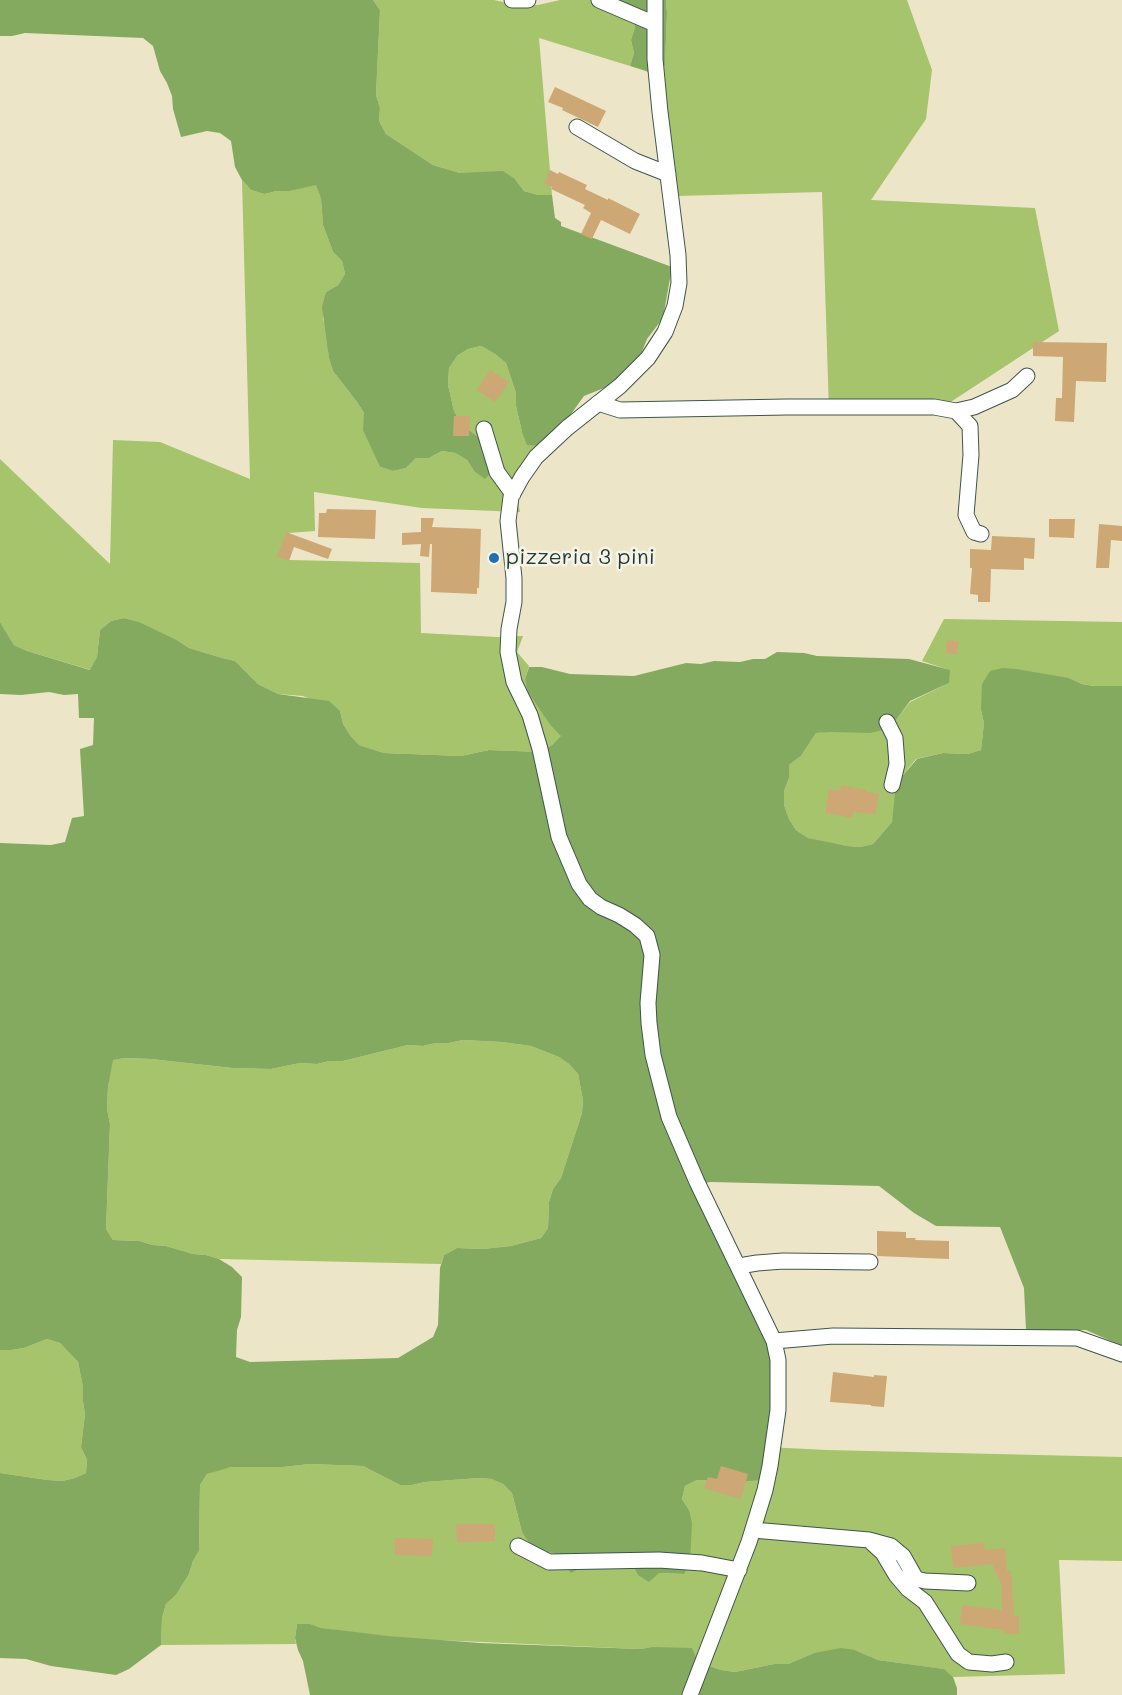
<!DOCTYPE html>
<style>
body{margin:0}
canvas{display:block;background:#ede5c8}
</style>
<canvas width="1122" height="1695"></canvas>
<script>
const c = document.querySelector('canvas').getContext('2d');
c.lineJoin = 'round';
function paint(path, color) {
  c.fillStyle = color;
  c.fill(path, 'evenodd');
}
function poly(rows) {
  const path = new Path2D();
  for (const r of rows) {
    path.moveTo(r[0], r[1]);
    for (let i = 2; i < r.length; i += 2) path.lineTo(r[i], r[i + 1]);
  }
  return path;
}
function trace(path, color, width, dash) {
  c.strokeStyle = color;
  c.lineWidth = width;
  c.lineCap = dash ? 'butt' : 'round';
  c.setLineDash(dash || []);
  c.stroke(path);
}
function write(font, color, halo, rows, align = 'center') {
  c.font = font + ' Mali,sans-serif';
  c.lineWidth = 5;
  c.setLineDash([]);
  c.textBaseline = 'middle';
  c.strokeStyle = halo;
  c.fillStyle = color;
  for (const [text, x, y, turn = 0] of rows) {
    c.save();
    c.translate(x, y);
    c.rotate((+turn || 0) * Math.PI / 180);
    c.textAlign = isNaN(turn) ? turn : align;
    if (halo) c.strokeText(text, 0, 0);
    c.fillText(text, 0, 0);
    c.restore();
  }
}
paint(poly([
 [373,0,494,0,512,4,538,5,560,0,604,0,632,12,635,27,631,40,634,53,630,66,539,38,552,195,538,195,524,191,515,179,460,173,433,165,386,134,379,121,380,108,376,95,380,10],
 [666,0,907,0,932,70,926,119,871,200,1035,208,1059,331,940,409,829,412,822,192,677,196,663,71,665,65,667,13],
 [242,180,251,190,264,194,277,191,290,191,316,184,321,199,323,225,333,252,342,261,345,274,338,285,326,292,323,319,327,332,329,358,333,371,357,402,364,413,364,430,380,467,393,471,406,468,416,458,429,458,442,451,455,453,467,460,474,471,485,442,461,424,454,411,448,385,449,368,457,356,468,349,481,346,495,354,506,363,516,393,516,406,522,432,540,446,516,492,520,512,422,508,314,492,315,531,288,533,289,560,420,563,421,633,497,637,523,636,517,652,529,666,525,679,551,726,562,736,552,745,541,752,489,750,461,756,384,753,359,745,350,735,343,724,340,711,303,696,278,694,258,684,235,661,222,658,189,648,177,640,138,622,124,618,111,621,100,630,97,657,91,670,27,651,14,645,0,622,0,459,110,564,113,440,160,442,250,479],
 [944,619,1122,622,1122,686,1095,686,1082,684,1069,678,981,710,984,723,981,750,968,754,943,753,916,759,899,780,892,822,873,844,860,847,847,846,821,842,808,838,796,830,789,819,784,805,784,791,789,778,789,765,801,756,816,733,894,723,910,702,949,683,949,670,922,661],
 [463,1040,502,1042,531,1046,559,1057,569,1064,578,1074,583,1100,582,1113,561,1178,553,1189,549,1202,548,1228,541,1238,511,1246,483,1249,457,1248,444,1255,441,1264,219,1259,206,1255,193,1254,166,1246,153,1245,139,1241,113,1240,106,1229,110,1124,107,1109,108,1087,112,1060,125,1058,151,1059,232,1068,271,1069,300,1063,317,1064,330,1061,343,1061,408,1045,423,1046,436,1043,449,1043],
 [47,1339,60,1343,78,1362,83,1387,83,1402,85,1414,81,1447,87,1460,86,1473,75,1478,62,1481,48,1480,0,1473,0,1350,11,1350,24,1348],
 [767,1447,827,1450,1122,1457,1122,1561,1059,1560,1065,1674,953,1677,943,1669,878,1660,855,1650,814,1653,788,1664,774,1664,735,1672,721,1670,652,1647,640,1649,414,1639,348,1632,322,1628,309,1624,297,1624,295,1638,296,1644,161,1645,162,1618,166,1604,176,1595,189,1574,193,1561,199,1551,200,1485,207,1474,218,1470,231,1467,283,1467,310,1464,363,1466,400,1485,412,1485,425,1482,479,1478,493,1479,503,1484,512,1493,522,1532,541,1552,554,1553,563,1563,582,1567,618,1560,659,1573,683,1574,689,1510,682,1499,685,1486,697,1480,734,1482]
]), '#a6c46c');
paint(poly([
 [0,0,373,0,380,10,376,95,380,108,379,121,386,134,433,165,460,173,503,171,515,179,524,191,538,195,552,195,555,218,561,222,561,226,672,267,663,318,647,339,641,354,625,375,614,384,584,396,561,428,540,446,527,445,522,432,516,406,516,393,506,363,495,354,481,346,468,349,457,356,449,368,448,385,454,411,461,424,485,442,495,468,485,479,474,471,467,460,455,453,442,451,429,458,416,458,406,468,393,471,380,467,363,430,364,413,357,402,333,371,329,358,322,307,326,292,338,285,345,274,342,261,333,252,323,225,321,199,316,185,290,191,277,191,264,194,251,190,242,180,235,167,231,141,220,133,207,131,181,137,173,109,172,96,167,83,160,71,153,46,143,38,25,33,12,36,0,36],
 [604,0,666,0,667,13,665,65,659,81,646,71,630,66,634,53,631,40,635,27,632,13],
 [124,618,139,622,177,640,189,648,222,658,235,661,258,684,278,694,329,701,340,711,343,724,350,735,359,745,384,753,461,756,489,750,541,752,552,745,561,736,551,726,528,692,525,679,529,667,542,667,570,674,634,676,686,663,701,664,714,661,740,662,753,659,765,659,777,652,804,653,817,656,909,659,950,670,949,683,910,701,894,723,883,730,870,733,831,732,816,733,801,756,789,765,789,778,784,791,784,805,789,819,796,830,808,838,847,846,860,847,873,844,892,822,895,793,899,780,917,759,943,753,968,754,981,750,984,723,981,710,982,684,990,671,1003,668,1016,669,1069,678,1082,684,1094,686,1122,686,1122,1346,1086,1330,1026,1330,1024,1288,1000,1227,936,1226,914,1213,879,1186,710,1182,694,1186,772,1347,775,1397,761,1480,734,1482,697,1480,685,1486,682,1499,689,1510,692,1523,690,1563,684,1574,659,1573,649,1582,638,1575,632,1563,582,1567,571,1573,554,1553,541,1552,532,1547,522,1532,512,1493,503,1484,492,1479,479,1478,425,1482,412,1485,400,1485,363,1466,310,1464,283,1467,231,1467,207,1474,200,1485,199,1551,193,1561,189,1574,176,1595,166,1604,162,1618,161,1645,129,1669,116,1675,51,1666,26,1659,0,1658,0,1473,48,1480,62,1481,75,1478,86,1473,87,1460,81,1447,85,1414,83,1402,83,1387,78,1362,60,1343,47,1339,24,1348,11,1350,0,1350,0,843,51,845,65,842,72,818,84,816,80,749,93,745,94,718,79,718,78,694,64,695,49,692,21,695,0,694,0,622,14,645,27,651,90,670,97,657,100,630,111,621],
 [463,1040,502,1042,531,1046,559,1057,569,1064,578,1074,583,1100,582,1113,561,1178,553,1189,549,1202,548,1228,541,1238,511,1246,483,1249,457,1248,444,1255,440,1268,438,1325,433,1337,398,1358,250,1362,236,1357,237,1330,241,1317,242,1277,232,1267,219,1259,206,1255,193,1254,166,1246,153,1245,139,1241,113,1240,106,1229,110,1124,107,1109,108,1087,113,1060,125,1058,151,1059,232,1068,271,1069,300,1063,317,1064,330,1061,343,1061,408,1045,423,1046,436,1043,449,1043],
 [297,1624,310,1624,322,1628,388,1636,480,1643,640,1649,652,1647,692,1648,698,1662,721,1670,735,1672,774,1664,788,1664,814,1653,841,1648,855,1650,878,1660,944,1669,953,1677,957,1688,957,1695,310,1695,303,1661,298,1650,295,1638]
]), '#84aa60');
paint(poly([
 [555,87,606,111,598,127,562,110,563,108,548,102],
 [550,170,558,174,559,172,587,185,585,189,608,200,608,198,640,214,630,234,601,220,592,239,581,234,591,213,583,208,585,205,551,189,552,187,544,183],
 [1033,342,1107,343,1106,382,1076,381,1074,422,1055,421,1056,398,1062,398,1063,357,1033,356],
 [490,370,509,382,495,402,477,390],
 [454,416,470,416,469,436,453,436],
 [327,509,376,510,375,539,318,537,319,513,326,513],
 [421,518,434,518,432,527,481,529,479,588,477,588,477,594,431,592,432,544,430,544,429,557,420,556,421,544,402,545,402,533,421,532],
 [1049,519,1075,519,1074,538,1049,537],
 [1099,524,1122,526,1122,541,1111,540,1109,568,1096,568],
 [286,532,332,549,328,559,294,547,289,561,277,557],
 [992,536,1035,538,1034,559,1024,558,1024,570,991,569,990,602,978,602,978,595,970,594,972,568,970,568,970,549,991,550],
 [948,639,959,642,956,655,945,652],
 [841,785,867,790,867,792,879,794,875,814,853,812,852,818,825,813,829,789,840,791],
 [877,1231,906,1232,906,1238,916,1238,915,1240,949,1241,949,1259,877,1256],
 [833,1372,874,1377,874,1375,887,1376,884,1407,871,1406,871,1405,830,1402],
 [721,1466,748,1474,741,1499,704,1488,708,1477,717,1479],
 [456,1524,495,1524,495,1541,457,1542],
 [395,1538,433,1539,432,1556,395,1555],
 [984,1543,985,1550,1005,1548,1007,1571,1011,1571,1014,1616,1019,1616,1019,1634,1005,1634,1005,1630,960,1624,962,1605,1002,1610,1001,1583,992,1564,953,1568,951,1546]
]), '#cda874');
const minor = poly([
 [512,0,528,0],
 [599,0,655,24],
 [655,0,655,59,660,112,678,255,679,283,675,306,665,332,648,358,620,386,567,428,536,457,522,477,511,497,508,521,514,578,514,602,509,629,508,652,514,682,530,715,540,749,559,837,579,884,590,899,601,907,619,915,635,925,647,936,652,955,648,1003,649,1023,653,1055,669,1117,697,1182,774,1341,778,1360,778,1410,770,1466,765,1490,749,1542,690,1695],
 [577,127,635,161,668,174],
 [598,403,620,410,787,407,934,407,956,411,970,426,971,455,966,515,974,532,981,534],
 [956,411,974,407,1012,390,1027,376],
 [484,429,497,472,513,494],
 [887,722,895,738,897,764,892,785],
 [739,1266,757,1263,783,1261,870,1262],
 [774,1341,833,1336,1077,1338,1122,1354],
 [753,1530,869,1540,891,1546,903,1556,916,1579,925,1581,968,1583],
 [871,1542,883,1553,896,1575,908,1589,925,1602,958,1654,969,1662,992,1664,1006,1662],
 [518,1546,549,1562,659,1560,702,1563,739,1570]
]);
trace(minor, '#3e564a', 17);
trace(minor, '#fff', 15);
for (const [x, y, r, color] of [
 [494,558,6,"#1f6fb2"]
]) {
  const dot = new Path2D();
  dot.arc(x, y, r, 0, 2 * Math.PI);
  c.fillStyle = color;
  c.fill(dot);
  trace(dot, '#f7f3e8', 2);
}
write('21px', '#1f3d34', '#f7f3e8', [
 ["pizzeria 3 pini",506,558]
], 'left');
</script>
